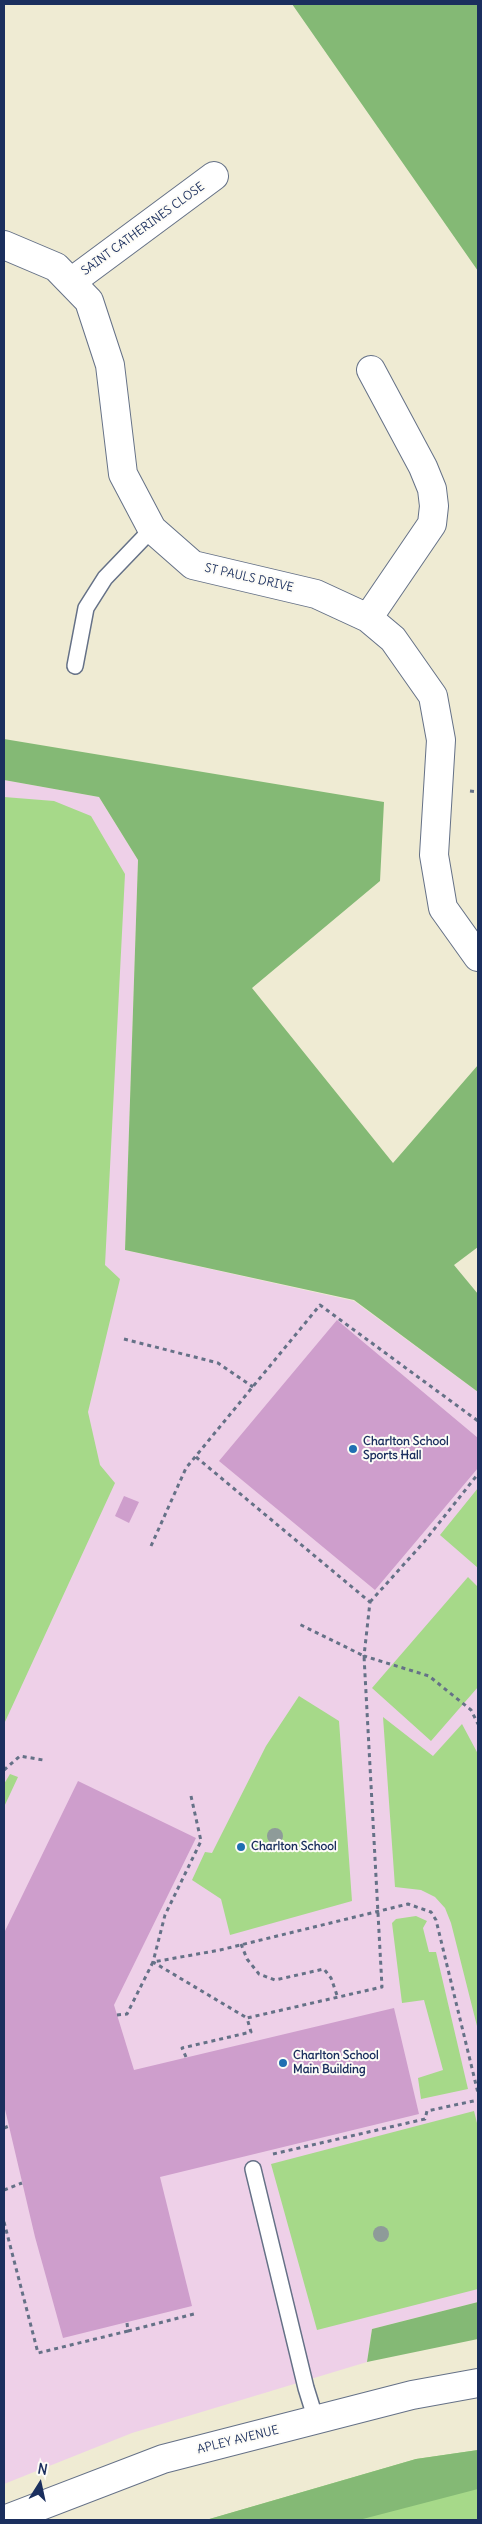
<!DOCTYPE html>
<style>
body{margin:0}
#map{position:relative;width:482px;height:2524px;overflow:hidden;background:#efebd3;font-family:Delius,sans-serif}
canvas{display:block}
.frame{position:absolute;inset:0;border:5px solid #1b2f5e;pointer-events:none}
.north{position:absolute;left:15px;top:2459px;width:50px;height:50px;-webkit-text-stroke:4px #fdfcf7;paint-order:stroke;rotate:10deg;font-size:14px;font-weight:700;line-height:20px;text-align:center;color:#1b2f5e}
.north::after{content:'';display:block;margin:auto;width:18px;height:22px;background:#1b2f5e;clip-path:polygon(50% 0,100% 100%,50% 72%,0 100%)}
</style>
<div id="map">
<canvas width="482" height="2524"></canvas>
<div class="frame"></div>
<div class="north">N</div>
</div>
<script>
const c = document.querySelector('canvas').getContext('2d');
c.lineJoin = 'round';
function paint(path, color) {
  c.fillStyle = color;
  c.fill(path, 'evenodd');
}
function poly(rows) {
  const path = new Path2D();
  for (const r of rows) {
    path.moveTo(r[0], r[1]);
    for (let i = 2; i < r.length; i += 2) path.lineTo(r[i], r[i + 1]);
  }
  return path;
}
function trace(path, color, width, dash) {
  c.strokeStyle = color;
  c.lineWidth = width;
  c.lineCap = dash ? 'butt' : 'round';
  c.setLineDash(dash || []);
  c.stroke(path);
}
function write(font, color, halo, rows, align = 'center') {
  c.font = font + ' Delius,sans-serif';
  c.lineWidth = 4;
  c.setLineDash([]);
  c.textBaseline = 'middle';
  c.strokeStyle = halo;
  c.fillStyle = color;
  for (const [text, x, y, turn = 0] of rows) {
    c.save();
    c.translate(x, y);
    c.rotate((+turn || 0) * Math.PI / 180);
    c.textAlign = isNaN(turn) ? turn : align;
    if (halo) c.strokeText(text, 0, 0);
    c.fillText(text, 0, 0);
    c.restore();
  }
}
paint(poly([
 [4,780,99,797,138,860,125,1250,354,1301,478,1392,478,2302,372,2329,367,2362,132,2433,4,2484]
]), '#eed0e8');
paint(poly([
 [4,797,54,801,91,816,125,874,105,1265,120,1279,88,1412,100,1465,115,1483,4,1724],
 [478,1488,478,1568,440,1535],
 [468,1577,478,1587,478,1687,431,1741,372,1688],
 [299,1696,339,1721,352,1901,230,1935,221,1899,192,1880,205,1852,212,1853,266,1746],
 [383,1717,433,1756,462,1724,478,1754,478,2030,451,1923,445,1908,435,1897,421,1890,395,1887],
 [10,1774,18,1777,4,1807,4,1784],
 [416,1916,427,1921,423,1928,429,1952,436,1952,468,2089,421,2099,418,2078,443,2070,424,2000,402,2003,392,1923,396,1919],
 [474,2111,478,2127,478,2289,317,2330,271,2164],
 [478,2450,478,2520,206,2520,416,2459]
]), '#a6d989');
paint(poly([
 [292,4,478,4,478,271],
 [4,739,384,802,380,881,252,988,393,1163,478,1065,478,1247,454,1265,478,1294,478,1392,354,1300,125,1250,138,860,99,797,4,780],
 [478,2302,478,2339,367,2362,372,2329],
 [478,2450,478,2489,359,2520,206,2520,416,2459]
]), '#84b975');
paint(poly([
 [337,1320,478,1438,478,1468,375,1590,219,1461],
 [124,1496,139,1502,129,1523,115,1516],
 [78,1781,196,1838,114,2005,134,2070,394,2008,419,2114,160,2177,192,2306,63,2338,35,2237,4,2105,4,1933]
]), '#ce9ecc');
const service = poly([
 [75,666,86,608,105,578,152,529],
 [253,2169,306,2388,316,2420]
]);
const minor = poly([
 [4,245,56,267,89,301,110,365,123,474,152,529,193,565,316,594,368,618,393,639,433,696,441,740,434,855,443,908,478,957],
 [71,282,214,176],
 [368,618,432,524,434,506,432,489,423,467,371,370]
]);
const tertiary = poly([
 [4,2520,163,2459,412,2395,478,2383]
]);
trace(service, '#657187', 18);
trace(minor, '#657187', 30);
trace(tertiary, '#657187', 30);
trace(poly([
 [470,791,478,792],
 [124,1339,218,1363,253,1387],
 [196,1457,370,1602,364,1656,429,1676,471,1710,478,1724],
 [151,1546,186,1468,320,1305,478,1421],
 [370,1602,424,1542,478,1474],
 [4,1770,20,1756,43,1760],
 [191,1796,201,1841,165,1915,153,1962,247,2018],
 [241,1944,247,1959,259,1974,275,1980,324,1969,331,1978,338,1998],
 [117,2015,127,2014,153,1962,220,1950,408,1904,431,1912,436,1920,478,2093],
 [186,2057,182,2048,251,2032,247,2018,382,1987,364,1656,299,1624],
 [4,2128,9,2126],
 [273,2154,425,2119,427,2111,478,2100],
 [4,2190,22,2183],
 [4,2222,38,2353,128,2331,127,2323],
 [128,2331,194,2314]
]), '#657187', 3, [4, 4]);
trace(service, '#fff', 15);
trace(minor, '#fff', 28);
trace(tertiary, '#fff', 28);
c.fillStyle = '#8e9b99';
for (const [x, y] of [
 [275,1836],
 [381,2234]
]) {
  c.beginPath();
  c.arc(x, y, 8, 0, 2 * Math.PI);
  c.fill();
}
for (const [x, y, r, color] of [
 [353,1449,5,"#1f6fb2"],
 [241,1847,5,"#1f6fb2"],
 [283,2063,5,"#1f6fb2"]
]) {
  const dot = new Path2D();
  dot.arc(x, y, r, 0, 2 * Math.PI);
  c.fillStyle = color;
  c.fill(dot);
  trace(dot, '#fdfcf7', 2);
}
write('12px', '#1b2f5e', '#fdfcf7', [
 ["SAINT CATHERINES CLOSE",143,229,-36],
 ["ST PAULS DRIVE",249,578,13],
 ["APLEY AVENUE",238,2440,-14]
]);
write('bold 12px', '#1b2f5e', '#fdfcf7', [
 ["Charlton School",363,1442],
 ["Sports Hall",363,1456],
 ["Charlton School",251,1847],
 ["Charlton School",293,2056],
 ["Main Building",293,2070]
], 'left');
</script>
